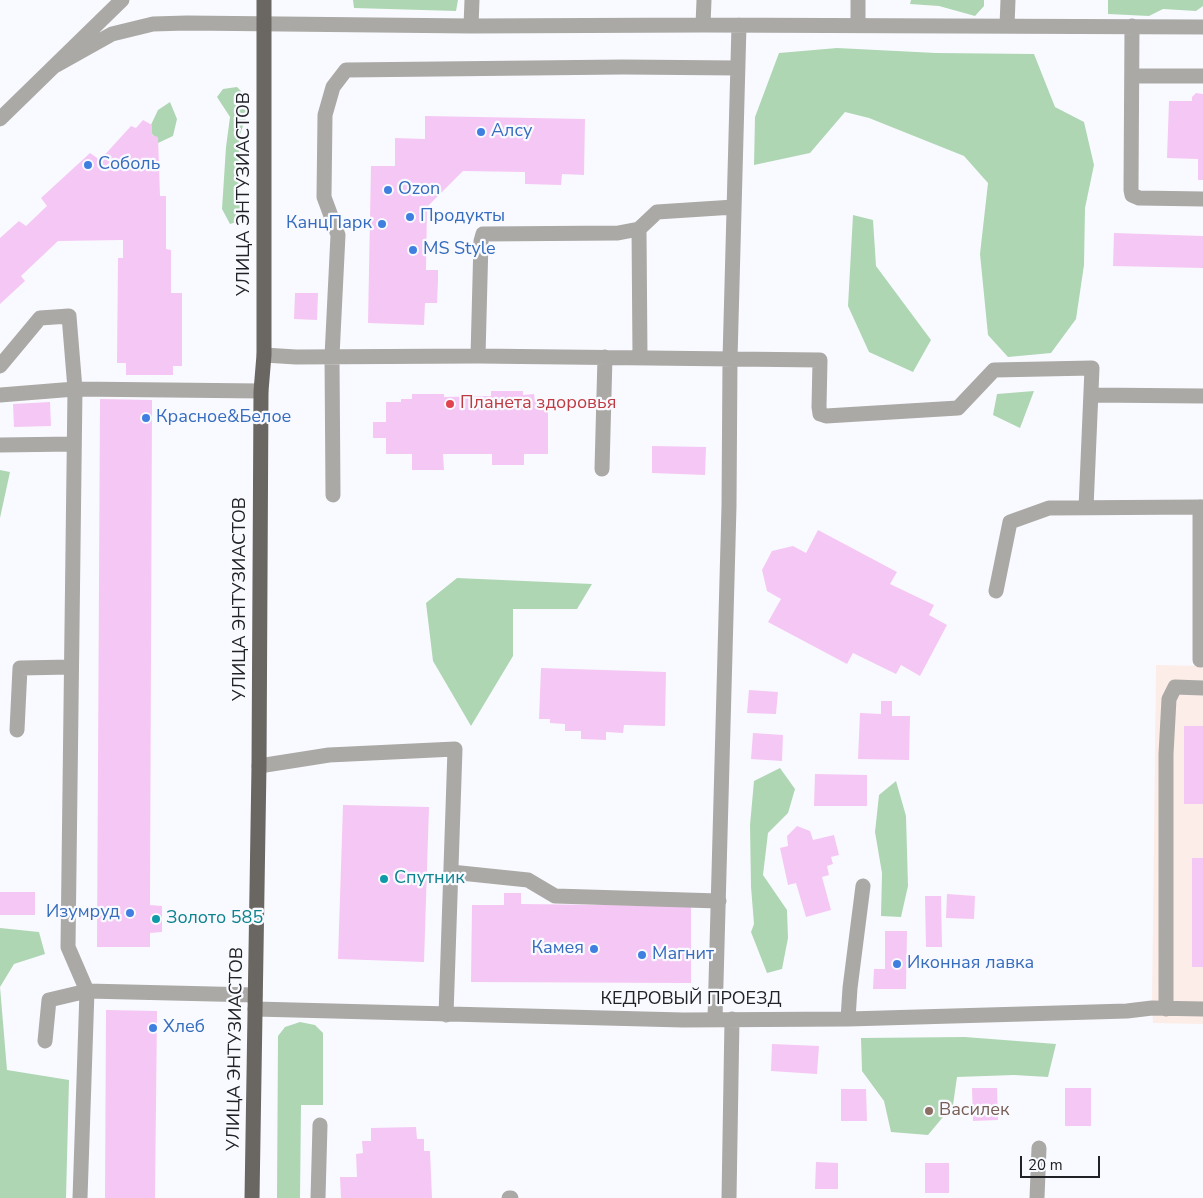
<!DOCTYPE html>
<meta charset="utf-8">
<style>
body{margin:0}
#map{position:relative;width:1203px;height:1198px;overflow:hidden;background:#f9faff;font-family:"Nunito Sans",sans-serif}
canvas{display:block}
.scale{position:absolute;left:1020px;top:1156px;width:80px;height:22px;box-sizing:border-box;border:2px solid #212225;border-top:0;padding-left:6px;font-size:15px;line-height:18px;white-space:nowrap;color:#212225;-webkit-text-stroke:4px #f9faff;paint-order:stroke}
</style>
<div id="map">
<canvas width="1203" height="1198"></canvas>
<div class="scale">20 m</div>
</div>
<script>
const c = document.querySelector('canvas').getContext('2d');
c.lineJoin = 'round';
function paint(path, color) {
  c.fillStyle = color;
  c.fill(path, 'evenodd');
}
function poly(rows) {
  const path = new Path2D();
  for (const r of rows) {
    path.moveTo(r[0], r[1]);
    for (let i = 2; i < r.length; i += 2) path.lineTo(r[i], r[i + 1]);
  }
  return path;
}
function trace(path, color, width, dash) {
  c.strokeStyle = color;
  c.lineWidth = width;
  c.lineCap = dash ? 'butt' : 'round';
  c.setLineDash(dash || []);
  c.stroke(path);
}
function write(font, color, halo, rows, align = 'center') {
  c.font = font + ' "Nunito Sans",sans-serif';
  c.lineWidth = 4.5;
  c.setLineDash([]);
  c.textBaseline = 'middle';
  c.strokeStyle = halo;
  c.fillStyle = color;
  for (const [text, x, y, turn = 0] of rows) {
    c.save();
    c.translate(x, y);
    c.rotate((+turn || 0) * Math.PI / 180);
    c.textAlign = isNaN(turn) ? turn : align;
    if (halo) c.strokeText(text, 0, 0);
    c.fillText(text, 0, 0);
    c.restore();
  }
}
paint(poly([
 [1156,665,1203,666,1203,1024,1153,1023,1152,1008]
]), '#fcede8');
paint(poly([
 [353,0,458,0,456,11,354,8],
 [911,0,984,0,984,6,975,16,939,6,910,4],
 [1108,0,1203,0,1203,6,1196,11,1163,9,1149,16,1108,14],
 [837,48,936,53,1034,54,1055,107,1084,122,1094,165,1085,208,1084,265,1076,319,1051,353,1008,357,988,335,980,254,988,183,964,156,869,118,845,112,810,153,754,165,755,117,779,53],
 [237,87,246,96,248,112,239,137,240,221,230,224,222,209,226,147,230,117,217,97,223,89],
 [170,102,177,119,173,136,158,143,149,129,158,110],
 [853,215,873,220,876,266,931,340,913,372,869,352,848,306],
 [1034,391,1020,428,993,415,997,394],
 [0,470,10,472,0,518],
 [457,578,592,584,577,609,513,609,513,656,471,726,433,661,426,603],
 [780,768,795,789,788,813,768,833,763,875,787,910,788,938,782,969,767,973,751,932,754,924,751,887,750,825,754,781],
 [896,781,906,816,908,886,901,917,881,916,882,873,875,832,879,795],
 [0,928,39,932,45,954,14,964,0,987,7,1070,69,1080,66,1198,0,1198],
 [300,1022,315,1025,323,1033,323,1105,301,1105,300,1198,277,1198,278,1036,285,1027],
 [965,1037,1056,1044,1048,1077,1014,1075,957,1077,953,1105,928,1135,891,1132,884,1101,862,1071,861,1038]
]), '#aed6b3');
paint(poly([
 [1196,93,1203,94,1203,180,1198,180,1198,159,1167,158,1169,101,1192,101,1192,97],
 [425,116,585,119,584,175,562,174,561,185,525,184,525,172,463,171,427,207,426,270,438,270,438,281,437,303,425,303,424,325,368,323,371,166,395,166,395,138,425,139],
 [143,120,152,125,152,135,158,137,160,196,166,196,166,249,171,250,171,293,182,293,182,366,173,366,173,375,126,375,126,363,117,363,118,258,123,258,123,240,58,241,21,276,25,281,0,304,0,238,19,221,26,226,47,206,41,198,90,153,100,160,131,126,136,128],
 [1114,233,1203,236,1203,268,1113,266],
 [295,293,318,293,317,320,294,319],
 [491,391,523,391,523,395,534,394,535,402,548,401,548,454,524,454,524,465,492,465,492,454,443,454,444,470,412,470,412,454,386,454,386,438,373,438,373,422,386,422,386,402,401,402,401,399,412,399,412,394,444,394,444,397,491,396],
 [100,399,152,400,150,905,162,906,162,932,150,933,150,947,97,947],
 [50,402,51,426,14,427,13,404],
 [652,446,706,447,705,475,652,473],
 [818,530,897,572,890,584,934,605,929,615,947,625,920,676,901,665,896,674,853,653,847,664,768,622,781,599,767,591,762,570,772,551,793,546,806,553],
 [541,668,666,672,665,726,624,725,623,733,606,732,606,740,581,739,581,731,565,731,565,724,550,723,550,719,539,719],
 [749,690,778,692,776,714,747,713],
 [881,701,892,701,892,716,910,716,909,760,858,759,860,713,881,714],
 [1184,726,1203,726,1203,804,1184,804],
 [753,733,783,735,782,761,751,759],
 [815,774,867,775,867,806,814,806],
 [343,805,429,807,424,962,338,959],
 [797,826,810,831,813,840,834,835,839,855,831,857,833,864,827,866,829,875,822,877,831,910,806,917,796,883,788,885,780,848,788,846,787,836],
 [1192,858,1203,858,1203,967,1192,967],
 [0,892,35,892,35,915,0,915],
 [504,893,521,893,521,904,691,906,691,983,471,982,472,905,504,905],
 [947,894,975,896,974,919,946,918],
 [925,896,941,896,942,947,926,947],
 [885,931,907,931,906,989,873,989,874,969,885,969],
 [106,1010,157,1011,155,1198,105,1198],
 [772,1044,819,1046,817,1074,771,1071],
 [972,1088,997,1088,998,1120,973,1121],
 [1065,1088,1091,1088,1091,1126,1065,1126],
 [841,1089,866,1089,867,1121,841,1121],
 [416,1127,417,1139,424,1139,424,1151,430,1151,432,1198,341,1198,340,1177,357,1177,356,1154,363,1153,362,1141,371,1141,371,1128],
 [816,1162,838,1163,838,1189,815,1189],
 [925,1163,949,1163,949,1193,925,1193]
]), '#f5c7f4');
trace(poly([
 [703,25,704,0],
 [858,25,858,0],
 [471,26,472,0],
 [1007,26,1008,0],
 [1132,26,1131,190,1132,195,1139,198,1203,199],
 [53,67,112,34,153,24,187,23,471,26,703,25,1203,27],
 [1132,76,1203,76],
 [0,119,122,0],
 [639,229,640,358],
 [264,355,296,357,478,356,820,360,819,407,820,414,826,416,958,408,994,370,1092,368,1086,508],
 [478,356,481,241,483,234,618,233,639,229,657,212,734,207],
 [0,366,40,318,69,316,75,389,68,947,87,991,80,1198],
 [0,395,75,389,261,391],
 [1091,395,1203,396],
 [0,445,74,444],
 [602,469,605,357],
 [333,495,332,356,338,235,324,197,325,115,333,87,346,70,623,67,738,68],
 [1200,507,1200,660],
 [996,591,1010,522,1049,508,1203,507],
 [17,730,20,668,71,667],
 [259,766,329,755,455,749,446,1015],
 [451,872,528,880,555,896,719,901],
 [255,1009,683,1020,848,1019,1127,1011,1152,1008,1203,1009],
 [1166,1009,1166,754,1169,699,1175,687,1203,688],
 [715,1019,729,506,730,359,739,25],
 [848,1019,850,988,863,886],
 [45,1041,49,1000,87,991,255,995],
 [318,1198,320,1125],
 [509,1198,511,1198],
 [729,1198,732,1019],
 [1037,1198,1039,1148]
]), '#aba9a6', 15);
trace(poly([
 [252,1198,259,766,261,391,264,355,264,0]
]), '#6a6662', 15);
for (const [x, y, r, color] of [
 [481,132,5,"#3f7fe0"],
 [88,165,5,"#3f7fe0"],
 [388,190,5,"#3f7fe0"],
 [410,217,5,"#3f7fe0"],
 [382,224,5,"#3f7fe0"],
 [413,250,5,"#3f7fe0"],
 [450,404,5,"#e0444e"],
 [146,418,5,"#3f7fe0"],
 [384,879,5,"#0f9aa8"],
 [130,913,5,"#3f7fe0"],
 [156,919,5,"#0f9aa8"],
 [594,949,5,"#3f7fe0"],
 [642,955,5,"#3f7fe0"],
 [897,964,5,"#3f7fe0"],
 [153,1028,5,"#3f7fe0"],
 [929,1111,5,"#8d6e63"]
]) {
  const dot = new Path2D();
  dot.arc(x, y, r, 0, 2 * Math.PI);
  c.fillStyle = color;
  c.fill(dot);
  trace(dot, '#f9faff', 2);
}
write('18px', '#366cbe', '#f9faff', [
 ["Алсу",491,132],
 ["Соболь",98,165],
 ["Ozon",398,190],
 ["Продукты",420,217],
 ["КанцПарк",372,224,"right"],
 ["MS Style",423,250],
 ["Красное&Белое",156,418],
 ["Изумруд",120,913,"right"],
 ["Камея",584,949,"right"],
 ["Магнит",652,955],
 ["Иконная лавка",907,964],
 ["Хлеб",163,1028]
], 'left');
write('18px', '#212225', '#f9faff', [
 ["УЛИЦА ЭНТУЗИАСТОВ",245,194,-90],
 ["УЛИЦА ЭНТУЗИАСТОВ",241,599,-90],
 ["КЕДРОВЫЙ ПРОЕЗД",691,1000],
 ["УЛИЦА ЭНТУЗИАСТОВ",236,1049,-89]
]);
write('18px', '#be3a42', '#f9faff', [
 ["Планета здоровья",460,404]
], 'left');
write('18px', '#0d838f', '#f9faff', [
 ["Спутник",394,879],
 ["Золото 585",166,919]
], 'left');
write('18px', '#785e54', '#f9faff', [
 ["Василек",939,1111]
], 'left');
</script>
